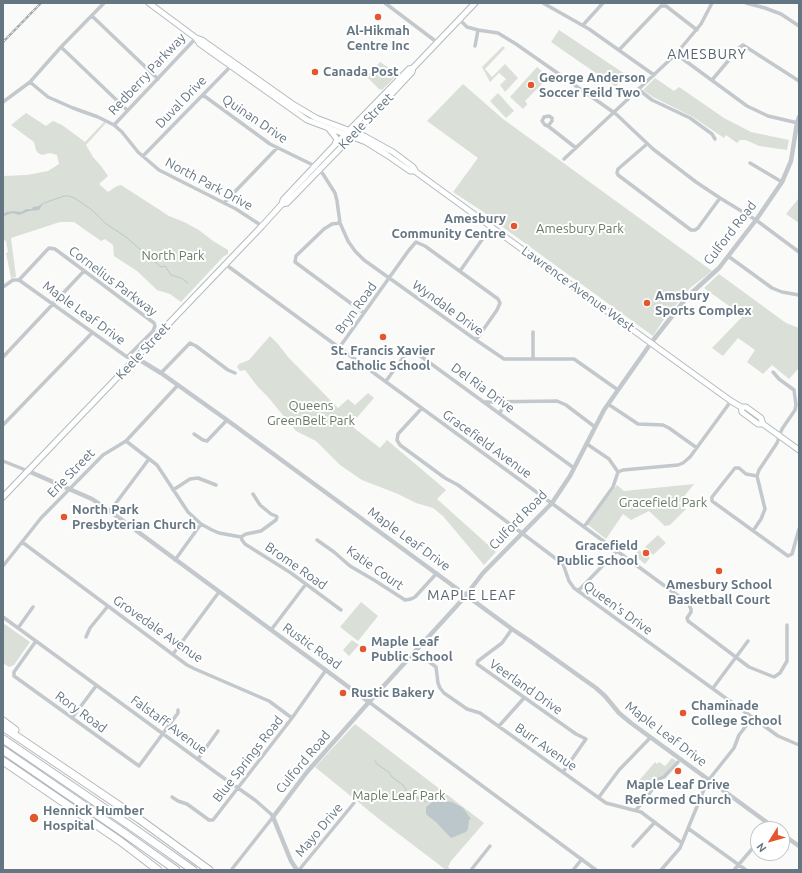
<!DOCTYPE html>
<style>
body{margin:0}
#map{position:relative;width:802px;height:873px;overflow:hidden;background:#fafaf8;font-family:Ubuntu,sans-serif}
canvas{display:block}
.frame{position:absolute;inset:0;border:4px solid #657683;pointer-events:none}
.north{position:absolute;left:750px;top:821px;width:40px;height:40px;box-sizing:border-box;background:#fff;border:1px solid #c1c8cd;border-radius:50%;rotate:233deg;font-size:11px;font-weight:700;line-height:16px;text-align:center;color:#657683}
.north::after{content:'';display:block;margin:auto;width:14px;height:18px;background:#e4572e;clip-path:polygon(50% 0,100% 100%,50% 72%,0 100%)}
</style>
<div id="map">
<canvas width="802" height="873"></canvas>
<div class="frame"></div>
<div class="north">N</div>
</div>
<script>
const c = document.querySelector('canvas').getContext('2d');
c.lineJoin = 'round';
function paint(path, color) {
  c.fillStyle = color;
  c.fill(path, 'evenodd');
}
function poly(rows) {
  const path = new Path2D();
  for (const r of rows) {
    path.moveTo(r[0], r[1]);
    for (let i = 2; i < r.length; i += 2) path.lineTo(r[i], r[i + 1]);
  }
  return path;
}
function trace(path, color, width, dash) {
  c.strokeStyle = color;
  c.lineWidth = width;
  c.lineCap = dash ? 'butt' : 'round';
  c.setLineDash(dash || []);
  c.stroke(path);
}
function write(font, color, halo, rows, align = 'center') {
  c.font = font + ' Ubuntu,sans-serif';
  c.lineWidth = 4;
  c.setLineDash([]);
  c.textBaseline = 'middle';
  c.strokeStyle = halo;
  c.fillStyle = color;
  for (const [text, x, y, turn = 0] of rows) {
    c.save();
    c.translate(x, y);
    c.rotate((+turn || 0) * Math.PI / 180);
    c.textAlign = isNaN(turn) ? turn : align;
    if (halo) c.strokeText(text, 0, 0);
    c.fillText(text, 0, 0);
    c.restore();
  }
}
paint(poly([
 [559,30,625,74,616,87,551,42],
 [503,46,505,48,485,69,492,77,505,64,518,78,505,92,500,85,506,79,499,73,490,82,482,67],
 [380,62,398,74,382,90,379,89,365,75,367,76],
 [537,67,549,77,547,78,550,80,546,84,542,84,525,101,527,103,527,105,523,109,510,97],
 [655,78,674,91,679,87,724,118,751,132,789,140,787,150,759,146,746,140,740,140,737,143,726,135,724,138,693,117,653,97,643,90],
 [463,84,503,119,712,271,690,288,662,322,653,336,493,220,494,219,453,192,478,158,427,121],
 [498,93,514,111,506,118,490,101],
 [26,113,46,126,53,121,62,125,85,142,104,122,106,123,86,145,93,157,101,166,108,176,99,184,108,192,117,186,121,185,169,216,184,222,199,230,213,241,228,250,228,254,223,257,181,302,170,294,157,290,137,271,114,256,113,245,105,239,101,241,74,222,60,222,11,238,16,277,11,278,6,253,8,252,6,241,4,240,3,236,3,176,27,175,48,171,59,164,57,155,50,153,42,155,38,153,36,150,34,142,11,125],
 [799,198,799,223,786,214],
 [719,274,786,323,799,328,799,368,789,379,772,365,763,374,747,362,755,350,738,338,723,356,712,348,743,316,704,288],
 [270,336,278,344,288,357,338,408,348,399,355,405,368,393,374,398,354,421,354,428,380,448,387,440,446,490,437,499,496,552,484,565,443,516,433,508,416,503,398,494,362,480,340,465,316,441,296,431,268,397,258,387,245,370,240,371,237,367,239,364,249,360],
 [694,484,679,503,686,509,670,525,665,526,649,511,631,520,623,514,606,539,587,524,617,485,624,491],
 [658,535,666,543,653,555,645,547],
 [639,550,650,558,645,564,634,555],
 [361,602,378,616,358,641,340,627],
 [3,623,30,642,14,665,9,667,3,663],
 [352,640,359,645,349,656,343,650],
 [355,724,484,823,451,861,448,867,451,870,446,870,379,819,315,767],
 [672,758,676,761,646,797,642,794,645,789,637,783,655,762,657,764,659,762,665,766]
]), '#dadfd7');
paint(poly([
 [44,202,39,210,29,211,19,215,13,213,3,216,3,214,7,212,13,211,21,212,26,209,32,209,33,207,39,206],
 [435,800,452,802,463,808,471,819,469,820,468,829,466,832,451,838,436,822,428,816,426,813,426,807]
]), '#bbc7cb');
trace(poly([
 [44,203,64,196,69,196,76,199,92,210,105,223,126,237,161,267,165,266,171,275,181,278,188,283],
 [375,761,378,765,389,772,392,777,403,785,409,794,426,802]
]), '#bbc7cb', 1);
const secondary = poly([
 [149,3,196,38,200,44,307,120,366,142,387,155,410,171,415,171],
 [196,38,202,40,294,105,316,118,364,136,393,152,413,167,416,172,666,354,731,401,741,407,746,407,761,418,763,424],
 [329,129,337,139,335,144],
 [282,204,287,203,355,133,412,72,413,68,475,3],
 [741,407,742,412,758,424,763,424,799,450],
 [3,497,262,226,282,204,283,200,330,150,409,69,413,68]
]);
const motorway = poly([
 [3,721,15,730],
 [3,727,139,819,209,870],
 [3,739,132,827,193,870],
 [3,750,124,833,176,870],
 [3,761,120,841,158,870]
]);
trace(secondary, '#b3babf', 7);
trace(motorway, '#b4b9bd', 9);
trace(poly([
 [385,3,438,43],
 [543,3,589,29,654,75],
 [746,3,765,8,781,14,799,26],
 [92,16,158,79],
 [459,19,467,27,478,30,498,33,516,44,616,114,653,149,696,182,720,198,756,220,799,252],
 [583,25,603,3],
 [475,46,478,30],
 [61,47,127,110],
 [619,50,661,6,666,6,697,30],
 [676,54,747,106,768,116,798,123],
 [712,80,739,48,743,45,799,81],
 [30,82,48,97,73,108,98,117,114,125,122,132,138,152,159,170,236,209,262,226],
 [638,89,652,100,690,118,712,134,715,139],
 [203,95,270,144,315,166,323,174,335,193,337,201,340,223,348,241,355,251,364,260,476,340,504,359,574,359,618,390],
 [3,102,30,82,61,47,104,3],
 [114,125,196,38],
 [548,126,545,125,542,121,544,117,549,116,552,118,552,121,548,126,576,148],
 [647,144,618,169,617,173,618,175,691,230,695,230,698,228,720,198],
 [143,156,232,65],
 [564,159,676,54,701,24,712,3],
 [750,163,782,182],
 [224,203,277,148],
 [340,223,332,224,324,229,296,256,295,262,364,313],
 [728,256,772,288,782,292,799,295],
 [225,264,688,603,691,609,691,612,687,618,688,621,749,667,774,677,780,673,787,661,787,625],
 [460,271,491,227],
 [19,280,127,357,136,359],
 [3,287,13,280,19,280,47,250,49,248,55,249,154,323,155,326,153,331,127,357],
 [533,332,533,358],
 [339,348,409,250,416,242,425,246,498,299,500,303,497,310,476,340],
 [3,357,84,271],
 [161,373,190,343,196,346,228,370,235,373],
 [386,381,405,355,410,351,415,352,574,468],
 [485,402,557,401,566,405,595,427],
 [608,404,638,424,663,425,669,428,697,448],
 [422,408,398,434,397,440,400,445,445,478,458,485,559,561,563,564,569,581,574,588,778,736,799,745],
 [500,413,505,402],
 [3,425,92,333],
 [194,434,203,440,207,441,227,420],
 [126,441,157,465,188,512,201,524,212,530,219,533,241,537,246,534,261,531,276,520,277,517,276,516,271,514,260,505,253,494],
 [587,444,609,459,618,472],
 [3,461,28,471],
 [618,472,623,470,678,465,683,463,690,457,731,401],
 [757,476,746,474,739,468,735,468,712,497,712,501,788,556,792,554,799,529],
 [173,490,190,479,198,478,216,485],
 [110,511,149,459],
 [584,527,613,487,618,472],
 [753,531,761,519,765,509,757,476,759,470,777,443,782,429,795,410,796,405,794,390,779,379,773,372],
 [241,537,242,540,245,544,291,573,341,610],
 [317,540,334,552,350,566,374,580,405,600,411,599,415,597,437,573],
 [22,542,187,665,195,669,269,701,292,718],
 [175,560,201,524],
 [3,566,41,518,103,455,126,441,178,385],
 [578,591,616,552],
 [3,617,218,774,255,800,271,814,273,817,232,869],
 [18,628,33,607],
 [512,629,502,643,478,661,477,664,576,734,586,739,563,772],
 [271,630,306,584],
 [86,637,90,628,108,606],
 [36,641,14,672,14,676,139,766,178,713,178,710],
 [415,651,436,667,438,683,440,688,444,693,467,709,480,713,606,803,641,812,682,843],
 [173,654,219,592],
 [713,688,748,641],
 [369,702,596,870],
 [72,718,96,686],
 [499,726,524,698],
 [198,759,218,731],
 [172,797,178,801,187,804,209,820,213,820,292,718,326,670],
 [599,797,619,770,650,738],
 [636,810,647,797,659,779,664,777,678,762],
 [689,829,746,870],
 [633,846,655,822],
 [299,870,354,803],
 [471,870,490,846],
 [573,870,582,859],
 [661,870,680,848,707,782,734,748,739,735,753,717],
 [734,870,758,842]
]), '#c3c8cc', 3.5);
trace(poly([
 [136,359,143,362,161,373,227,420,512,629,530,641,596,688,605,696,619,713,631,723,776,829],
 [28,471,92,499,107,509,369,702],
 [782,834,799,846],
 [297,870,291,861,273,817,307,772,369,702,463,599,483,573,552,503,570,476,604,410,651,343,687,297,719,268,756,220,782,182,791,161,797,123,799,117]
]), '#c3c8cc', 4.5);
trace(secondary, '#fff', 5);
trace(motorway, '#fff', 7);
const rail = poly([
 [3,42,41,3]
]);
trace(rail, '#a2aab0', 2.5);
trace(rail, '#fff', 1, [3]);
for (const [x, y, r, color] of [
 [378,17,4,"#e4572e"],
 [315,72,4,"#e4572e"],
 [531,85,4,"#e4572e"],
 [514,226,4,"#e4572e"],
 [647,303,4,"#e4572e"],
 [383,337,4,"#e4572e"],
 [64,517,4,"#e4572e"],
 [646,553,4,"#e4572e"],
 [719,571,4,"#e4572e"],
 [363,649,4,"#e4572e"],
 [343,693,4,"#e4572e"],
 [683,713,4,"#e4572e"],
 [678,771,4,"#e4572e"],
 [34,818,5,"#e4572e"]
]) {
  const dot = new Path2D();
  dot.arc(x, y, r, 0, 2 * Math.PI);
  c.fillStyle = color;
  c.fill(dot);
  trace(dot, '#fff', 1.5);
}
write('bold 13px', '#657683', '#fff', [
 ["Al-Hikmah",378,31,"center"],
 ["Centre Inc",378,46,"center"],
 ["Canada Post",323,72],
 ["George Anderson",539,78],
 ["Soccer Feild Two",539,93],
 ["Amesbury",506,219,"right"],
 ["Community Centre",506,234,"right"],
 ["Amsbury",655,296],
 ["Sports Complex",655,311],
 ["St. Francis Xavier",383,351,"center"],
 ["Catholic School",383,366,"center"],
 ["North Park",72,510],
 ["Presbyterian Church",72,525],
 ["Gracefield",638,546,"right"],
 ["Public School",638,561,"right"],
 ["Amesbury School",719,585,"center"],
 ["Basketball Court",719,600,"center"],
 ["Maple Leaf",371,642],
 ["Public School",371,657],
 ["Rustic Bakery",351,693],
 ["Chaminade",691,706],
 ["College School",691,721],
 ["Maple Leaf Drive",678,785,"center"],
 ["Reformed Church",678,800,"center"],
 ["Hennick Humber",43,811],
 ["Hospital",43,826]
], 'left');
write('13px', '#657683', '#fff', [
 ["Redberry Parkway",147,74,-47],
 ["Duval Drive",181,102,-46],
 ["Quinan Drive",255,119,34],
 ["Keele Street",366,121,-46],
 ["North Park Drive",209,184,28],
 ["Culford Road",730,233,-52],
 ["Cornelius Parkway",113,281,37],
 ["Lawrence Avenue West",578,289,36],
 ["Bryn Road",356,308,-54],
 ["Wyndale Drive",448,308,36],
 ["Maple Leaf Drive",84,313,36],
 ["Keele Street",143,351,-47],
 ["Del Ria Drive",483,388,36],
 ["Gracefield Avenue",487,444,36],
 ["Erie Street",71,473,-46],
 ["Culford Road",518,520,-46],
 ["Maple Leaf Drive",409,539,36],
 ["Brome Road",296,566,35],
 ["Katie Court",375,568,35],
 ["Queen's Drive",618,608,36],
 ["Grovedale Avenue",158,629,35],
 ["Rustic Road",312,646,36],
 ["Veerland Drive",526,687,35],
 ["Rory Road",81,712,36],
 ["Falstaff Avenue",169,725,36],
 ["Maple Leaf Drive",666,734,37],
 ["Burr Avenue",546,747,35],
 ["Blue Springs Road",248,759,-52],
 ["Culford Road",303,762,-50],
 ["Mayo Drive",319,830,-50]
]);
write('13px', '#687a64', '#fff', [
 ["Amesbury Park",580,229],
 ["North Park",173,256],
 ["Queens",311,406],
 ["GreenBelt Park",311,421],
 ["Gracefield Park",663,503],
 ["Maple Leaf Park",399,796]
]);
c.letterSpacing = '1px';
write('14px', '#57646e', '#fff', [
 ["AMESBURY",707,54],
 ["MAPLE LEAF",472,595]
]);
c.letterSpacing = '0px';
</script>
